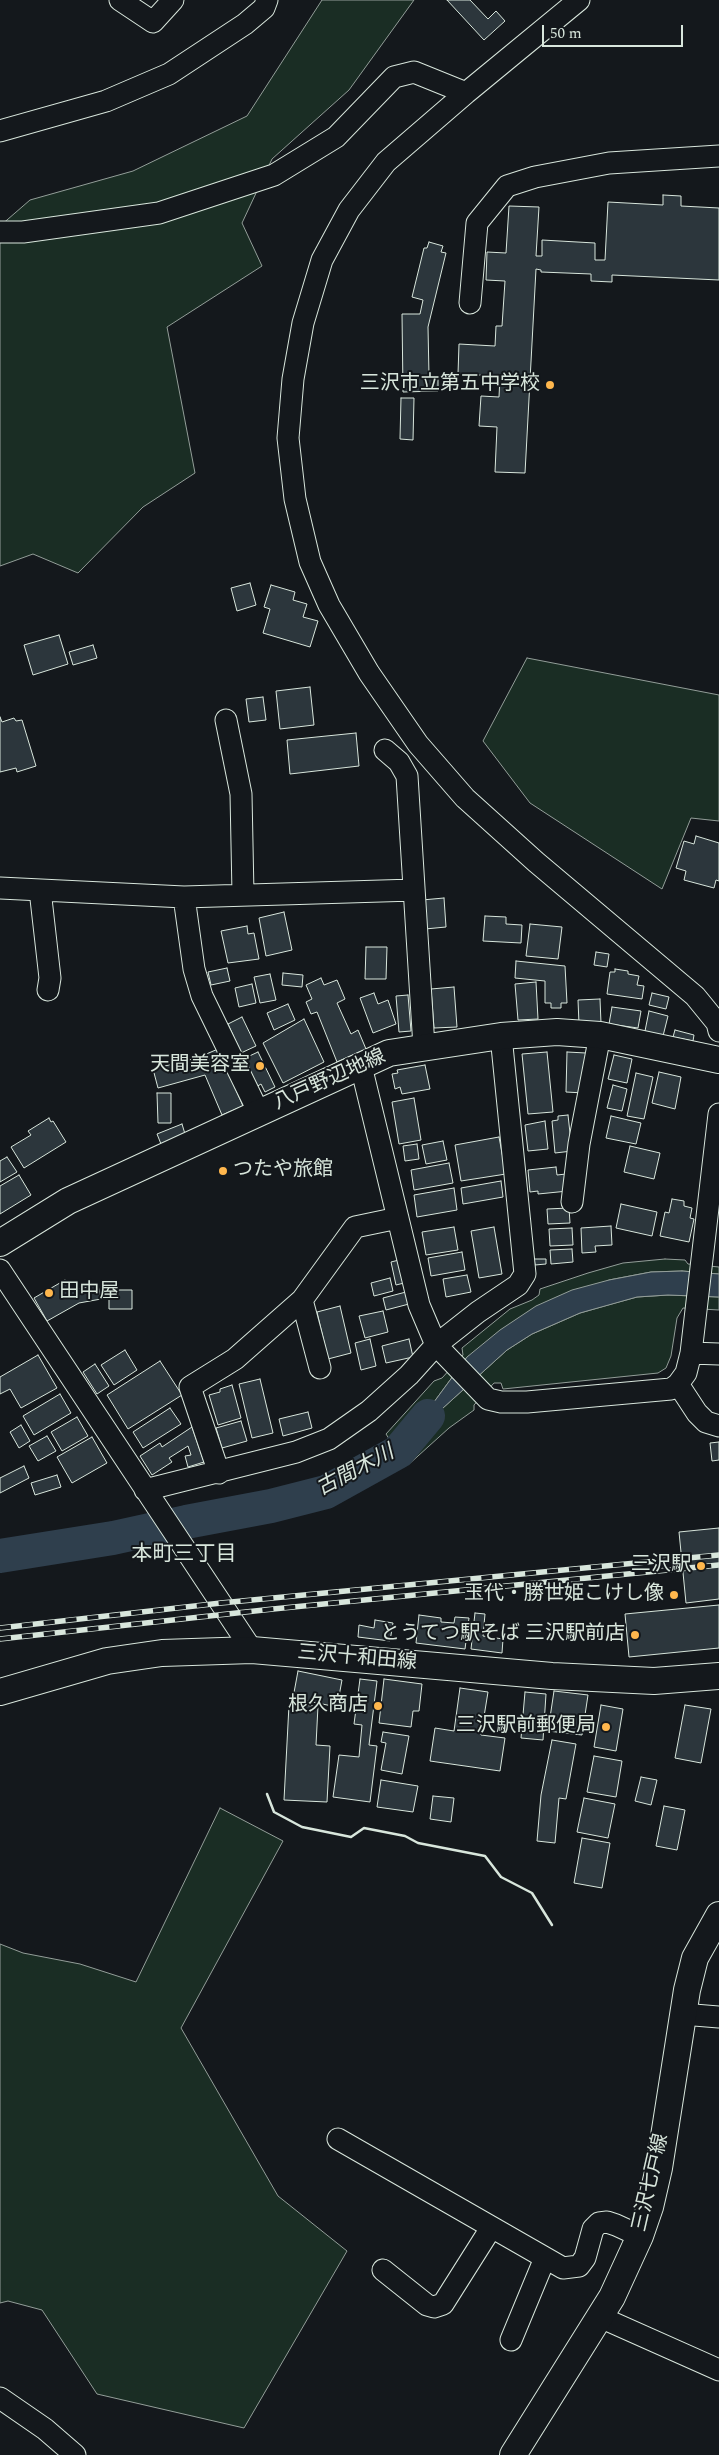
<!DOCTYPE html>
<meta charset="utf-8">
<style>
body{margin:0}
#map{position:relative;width:719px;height:2455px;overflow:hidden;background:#14181c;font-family:Spectral,serif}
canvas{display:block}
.scale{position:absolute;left:542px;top:25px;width:141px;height:22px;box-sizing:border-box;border:2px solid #d8e6dc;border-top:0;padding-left:6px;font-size:15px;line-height:18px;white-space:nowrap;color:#d8e6dc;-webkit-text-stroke:4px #14181c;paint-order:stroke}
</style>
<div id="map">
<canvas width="719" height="2455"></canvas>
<div class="scale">50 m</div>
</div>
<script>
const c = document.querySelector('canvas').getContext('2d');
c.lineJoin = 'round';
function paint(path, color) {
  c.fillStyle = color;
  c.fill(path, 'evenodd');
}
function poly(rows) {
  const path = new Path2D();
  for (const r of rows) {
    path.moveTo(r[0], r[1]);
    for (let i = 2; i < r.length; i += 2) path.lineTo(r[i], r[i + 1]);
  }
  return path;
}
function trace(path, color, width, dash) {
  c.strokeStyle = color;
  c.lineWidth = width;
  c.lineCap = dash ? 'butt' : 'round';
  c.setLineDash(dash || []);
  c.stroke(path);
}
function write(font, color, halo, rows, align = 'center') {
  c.font = font + ' Spectral,"Noto Sans JP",serif';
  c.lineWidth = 4;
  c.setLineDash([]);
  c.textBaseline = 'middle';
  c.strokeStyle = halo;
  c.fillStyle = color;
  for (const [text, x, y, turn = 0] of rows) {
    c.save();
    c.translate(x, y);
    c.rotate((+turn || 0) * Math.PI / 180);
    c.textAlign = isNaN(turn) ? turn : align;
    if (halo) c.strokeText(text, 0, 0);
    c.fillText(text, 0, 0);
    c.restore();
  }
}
const green = poly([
 [322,0,414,0,349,90,272,159,242,223,262,266,167,327,195,473,143,507,78,573,33,554,0,566,0,226,30,200,133,171,247,116,322,0],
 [527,658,719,695,719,821,691,818,662,889,530,803,483,741,527,658],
 [665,1259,685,1260,688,1264,719,1267,719,1274,682,1271,651,1272,609,1280,467,1357,434,1402,416,1415,395,1448,386,1434,434,1381,442,1378,463,1355,462,1348,510,1309,532,1300,539,1295,540,1289,588,1273,623,1263,665,1259],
 [668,1295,719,1297,719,1310,683,1308,677,1318,671,1356,666,1368,658,1373,503,1389,501,1383,494,1383,474,1405,474,1410,449,1428,408,1465,400,1454,443,1408,507,1350,532,1334,580,1313,615,1303,637,1297,668,1295],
 [220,1808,283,1841,181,2028,278,2196,347,2251,244,2428,97,2394,42,2310,8,2301,0,2303,0,1944,23,1953,80,1964,136,1982,220,1808]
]);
paint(green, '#1a2d24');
trace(green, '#939e99', 1);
const water = poly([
 [682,1271,719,1274,719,1297,668,1295,637,1297,580,1313,532,1334,507,1350,443,1408,400,1454,395,1448,416,1415,434,1402,467,1357,500,1330,536,1306,572,1290,609,1280,651,1272,682,1271]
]);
paint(water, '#2f3f4d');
trace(water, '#939e99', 1);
trace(poly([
 [0,1556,113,1538,186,1522,271,1506,326,1492,398,1452,428,1416]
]), '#2f3f4d', 34);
const building = poly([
 [447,0,470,0,488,19,496,11,505,21,484,40,447,0],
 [663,195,681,196,681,206,719,208,719,280,612,275,612,282,591,281,591,274,541,272,541,270,536,269,525,473,495,472,497,427,479,426,481,396,499,397,500,376,458,374,459,344,495,346,496,326,502,326,505,281,486,280,487,252,506,253,509,206,539,207,536,256,542,256,542,240,595,243,595,260,605,260,608,202,663,205,663,195],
 [429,242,443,246,441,252,446,253,428,327,429,376,438,376,438,391,403,392,402,314,420,314,423,300,412,297,424,248,427,248,429,242],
 [401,398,414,398,413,440,400,439,401,398],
 [250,583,256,605,237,611,231,588,250,583],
 [271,585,295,592,293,600,307,604,303,617,318,621,310,647,263,633,270,609,264,607,271,585],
 [59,635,68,664,33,675,24,645,59,635],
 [93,645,97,658,73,665,69,652,93,645],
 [310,687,314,725,280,729,276,691,310,687],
 [263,697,266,720,249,722,246,699,263,697],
 [0,717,2,722,14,718,16,721,22,720,36,766,17,772,16,768,0,772,0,717],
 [356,733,359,766,290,774,287,740,356,733],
 [696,836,719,843,719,881,716,880,714,888,684,880,686,871,676,868,684,841,694,844,696,836],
 [444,898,446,927,425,929,422,900,444,898],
 [284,912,292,950,266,956,259,918,284,912],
 [485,916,506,917,506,924,522,925,521,943,483,941,485,916],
 [530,924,562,927,558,959,526,956,530,924],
 [247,926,248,934,254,933,259,959,228,963,221,931,247,926],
 [366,947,387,947,386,979,365,979,366,947],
 [596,952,609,954,607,967,594,965,596,952],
 [516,961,565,966,567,1003,561,1003,561,1008,551,1008,551,1003,545,1003,545,981,515,978,516,961],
 [227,968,230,981,211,985,208,972,227,968],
 [615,969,628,971,628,974,639,976,637,985,644,986,642,999,607,994,610,972,615,972,615,969],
 [283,973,303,975,302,987,282,985,283,973],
 [270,974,276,1000,260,1003,254,977,270,974],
 [321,978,324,985,337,980,345,999,337,1003,351,1034,358,1030,366,1049,337,1062,317,1012,311,1014,306,1002,312,999,306,985,321,978],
 [536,982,538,1019,518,1020,515,984,536,982],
 [252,984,256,1003,239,1007,235,988,252,984],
 [454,987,457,1027,434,1028,431,989,454,987],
 [374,993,378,1004,388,1000,396,1024,373,1033,360,998,374,993],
 [652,993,669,997,666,1009,649,1005,652,993],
 [408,995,411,1031,399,1032,396,996,408,995],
 [600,999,601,1023,579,1024,578,1000,600,999],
 [288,1004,295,1020,274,1030,267,1013,288,1004],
 [612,1007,641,1011,638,1028,609,1024,612,1007],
 [649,1011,668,1016,663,1036,645,1031,649,1011],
 [242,1017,256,1046,241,1053,228,1024,242,1017],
 [304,1019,324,1062,283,1083,263,1043,304,1019],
 [675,1030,694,1035,693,1041,673,1037,675,1030],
 [218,1049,243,1106,222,1115,205,1075,158,1088,153,1069,197,1058,218,1049],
 [258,1052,275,1087,265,1092,261,1084,256,1087,243,1059,258,1052],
 [547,1052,553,1112,528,1114,522,1054,547,1052],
 [567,1052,586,1053,584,1093,566,1092,567,1052],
 [614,1055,632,1059,627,1083,608,1079,614,1055],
 [425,1065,430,1089,402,1094,400,1087,395,1089,392,1074,398,1073,397,1070,425,1065],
 [659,1072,681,1077,675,1109,652,1103,659,1072],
 [636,1073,653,1077,644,1119,627,1116,636,1073],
 [613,1085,627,1089,622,1111,607,1108,613,1085],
 [157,1093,171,1093,171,1123,158,1123,157,1093],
 [414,1098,421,1140,399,1144,392,1102,414,1098],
 [568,1115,572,1151,555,1153,552,1121,558,1120,558,1116,568,1115],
 [611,1116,641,1123,636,1144,606,1138,611,1116],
 [49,1118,51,1122,53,1121,66,1142,24,1168,11,1147,31,1135,28,1131,49,1118],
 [545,1121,548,1149,528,1151,525,1125,545,1121],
 [182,1124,185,1134,161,1144,157,1134,182,1124],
 [499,1137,506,1174,461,1181,455,1145,499,1137],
 [443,1141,447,1160,426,1164,422,1145,443,1141],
 [417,1144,419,1159,405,1161,403,1146,417,1144],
 [630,1146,660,1153,654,1179,624,1172,630,1146],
 [7,1157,17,1172,0,1182,0,1161,7,1157],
 [449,1163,453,1183,414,1190,411,1170,449,1163],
 [556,1167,557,1175,566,1174,568,1191,538,1194,538,1191,530,1192,528,1170,556,1167],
 [19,1175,31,1195,0,1214,0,1186,19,1175],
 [501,1181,503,1197,463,1204,461,1188,501,1181],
 [454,1188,457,1210,417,1217,414,1195,454,1188],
 [672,1199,684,1201,684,1206,692,1208,690,1218,694,1219,689,1242,660,1236,665,1212,669,1213,672,1199],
 [621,1204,657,1212,652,1236,616,1228,621,1204],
 [569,1208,570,1223,548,1224,547,1209,569,1208],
 [611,1226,612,1245,595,1246,596,1252,582,1253,581,1228,611,1226],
 [454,1227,458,1250,426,1255,422,1232,454,1227],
 [494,1227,502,1274,479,1278,471,1231,494,1227],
 [572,1228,573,1245,550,1246,549,1229,572,1228],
 [572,1249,573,1262,551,1264,550,1250,572,1249],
 [462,1252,465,1270,431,1276,428,1258,462,1252],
 [534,1259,546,1259,546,1264,535,1265,534,1259],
 [399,1260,404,1283,396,1285,391,1262,399,1260],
 [467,1275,471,1292,446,1297,443,1279,467,1275],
 [390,1278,393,1291,374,1296,371,1283,390,1278],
 [65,1280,72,1290,98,1285,101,1299,79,1303,47,1321,34,1298,65,1280],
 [109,1290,132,1290,132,1309,109,1309,109,1290],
 [406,1292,409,1304,386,1310,383,1298,406,1292],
 [340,1306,351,1353,328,1359,317,1312,340,1306],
 [383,1311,388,1332,365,1338,359,1316,383,1311],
 [370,1339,376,1366,361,1370,355,1343,370,1339],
 [409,1339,413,1357,386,1363,382,1346,409,1339],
 [125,1350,137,1370,114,1385,101,1365,125,1350],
 [38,1355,57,1388,21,1408,10,1389,0,1394,0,1377,38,1355],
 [160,1361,182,1395,128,1429,107,1395,160,1361],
 [95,1364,109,1386,97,1394,83,1372,95,1364],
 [260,1379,273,1433,252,1438,239,1384,260,1379],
 [232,1385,241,1418,218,1425,209,1395,220,1392,220,1389,232,1385],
 [60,1394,71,1413,34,1435,23,1416,60,1394],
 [170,1408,181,1424,143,1448,133,1432,170,1408],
 [308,1412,312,1428,283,1436,279,1419,308,1412],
 [77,1417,88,1436,62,1451,51,1432,77,1417],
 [241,1421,247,1441,222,1448,216,1428,241,1421],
 [21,1425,30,1441,19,1448,10,1432,21,1425],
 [192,1427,204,1462,188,1467,185,1456,191,1455,188,1446,169,1458,172,1462,152,1475,140,1456,160,1443,162,1447,192,1427],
 [47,1436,56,1451,38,1461,29,1446,47,1436],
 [92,1437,107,1463,72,1483,57,1457,92,1437],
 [719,1442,719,1460,712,1461,710,1443,719,1442],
 [24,1466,29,1478,0,1493,0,1478,24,1466],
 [57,1475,61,1487,35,1495,31,1483,57,1475],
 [719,1528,719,1599,686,1603,679,1532,719,1528],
 [719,1605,719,1648,629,1657,625,1614,719,1605],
 [475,1613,485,1614,483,1636,503,1639,502,1653,471,1649,475,1613],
 [419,1615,441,1618,441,1622,454,1623,455,1617,469,1618,465,1649,416,1643,419,1615],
 [375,1620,393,1623,390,1641,358,1637,359,1625,374,1628,375,1620],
 [298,1671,342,1680,337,1707,293,1698,298,1671],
 [360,1679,377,1681,369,1745,377,1746,370,1802,333,1797,339,1755,359,1757,362,1725,354,1724,360,1679],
 [384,1679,422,1684,419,1711,413,1711,411,1727,379,1723,384,1679],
 [460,1688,488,1692,481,1735,505,1738,500,1771,430,1761,435,1728,454,1731,460,1688],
 [554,1691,588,1695,582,1735,548,1731,554,1691],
 [525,1692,546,1694,543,1740,521,1738,525,1692],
 [289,1705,318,1706,316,1745,330,1746,327,1802,284,1800,289,1705],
 [601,1705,623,1709,616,1751,594,1747,601,1705],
 [685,1705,711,1709,701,1763,675,1758,685,1705],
 [383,1732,409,1736,402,1774,381,1770,386,1743,381,1742,383,1732],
 [552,1740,576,1744,566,1799,559,1798,555,1843,537,1841,541,1795,552,1740],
 [594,1756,622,1761,616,1797,587,1792,594,1756],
 [641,1777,657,1780,651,1805,635,1801,641,1777],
 [381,1780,418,1786,413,1812,377,1807,381,1780],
 [433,1796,454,1798,451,1822,430,1819,433,1796],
 [584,1798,615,1804,608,1838,577,1832,584,1798],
 [664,1806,685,1810,677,1850,656,1846,664,1806],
 [582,1838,610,1843,602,1888,574,1883,582,1838]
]);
paint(building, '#2c363c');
trace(building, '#d8e6dc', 1);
const minor = poly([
 [120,0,153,22,173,0],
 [579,0,466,93,386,162,349,210,322,260,303,323,293,379,288,438,295,499,310,562,329,605,369,673,418,744,465,798,536,862,695,996,717,1023,719,1031],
 [0,131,106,101,169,74,245,24,264,8,267,0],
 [0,232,23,232,159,213,274,175,336,137,394,77,414,72,466,93],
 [470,303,477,223,507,186,535,177,609,163,719,156],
 [226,720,241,794,243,894],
 [385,750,399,762,407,776,424,1047],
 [0,888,184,897,414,890],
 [40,890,50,978,48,990],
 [184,897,194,969,202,996,259,1113],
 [501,1036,525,1274,518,1285,478,1312,436,1345,488,1399,501,1402,527,1402,671,1389,678,1384,686,1373,691,1353,719,1114],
 [572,1202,579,1144,600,1035],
 [0,1270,252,1650],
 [691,1353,719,1354],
 [320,1368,302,1300,355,1227,398,1218],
 [678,1384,697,1413,706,1422,719,1426],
 [219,1473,190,1387,235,1359,302,1300],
 [145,1490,296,1452,329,1439,369,1411,409,1375,436,1345,419,1305,361,1066],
 [682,2014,719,2017],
 [338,2139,563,2268,579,2266,585,2258,593,2229,599,2223,607,2222,616,2225,640,2236],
 [383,2270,427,2305,434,2307,443,2304,491,2228],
 [600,2317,719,2370],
 [511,2340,545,2258],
 [0,2398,45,2429,75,2455]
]);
const major = poly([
 [0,1243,68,1201,389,1053,501,1036,557,1032,600,1035,719,1060],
 [0,1692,107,1661,162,1653,252,1650,552,1676,654,1681,719,1676],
 [513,2455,612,2297,640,2236,650,2207,659,2168,687,1990,695,1958,719,1915]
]);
trace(minor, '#d8e6dc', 23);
trace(major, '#d8e6dc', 28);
trace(minor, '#14181c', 21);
trace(major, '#14181c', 26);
const rail = poly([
 [0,1628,221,1603,719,1555],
 [0,1639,273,1609,719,1565]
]);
trace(rail, '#d8e6dc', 5.5);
trace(rail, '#14181c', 4, [11]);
trace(poly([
 [267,1794,274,1812,302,1827,351,1837,364,1828,405,1836,418,1843,485,1856,501,1877,532,1893,552,1925]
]), '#d8e6dc', 2.5);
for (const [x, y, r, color] of [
 [550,385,5,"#ffb74d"],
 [260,1066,5,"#ffb74d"],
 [223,1171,5,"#ffb74d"],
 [49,1293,5,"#ffb74d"],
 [701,1566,5,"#ffb74d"],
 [674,1595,5,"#ffb74d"],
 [635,1635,5,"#ffb74d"],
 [378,1706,5,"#ffb74d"],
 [606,1727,5,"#ffb74d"]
]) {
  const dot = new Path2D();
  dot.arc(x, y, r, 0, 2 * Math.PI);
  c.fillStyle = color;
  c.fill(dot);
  trace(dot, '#14181c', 2);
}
write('20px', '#d8e6dc', '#14181c', [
 ["三沢市立第五中学校",540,385],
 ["天間美容室",250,1066],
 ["つたや旅館",233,1171,"left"],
 ["田中屋",59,1293,"left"],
 ["三沢駅",691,1566],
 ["玉代・勝世姫こけし像",664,1595],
 ["とうてつ駅そば 三沢駅前店",625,1635],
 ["根久商店",368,1706],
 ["三沢駅前郵便局",596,1727]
], 'right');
write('20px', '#d8e6dc', '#14181c', [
 ["八戸野辺地線",330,1081,-24],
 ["三沢十和田線",357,1659,5],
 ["三沢七戸線",652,2183,-77]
]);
write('italic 21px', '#d8e6dc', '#14181c', [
 ["古間木川",356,1472,-28]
]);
write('21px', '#d8e6dc', '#14181c', [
 ["本町三丁目",184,1556]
]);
</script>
